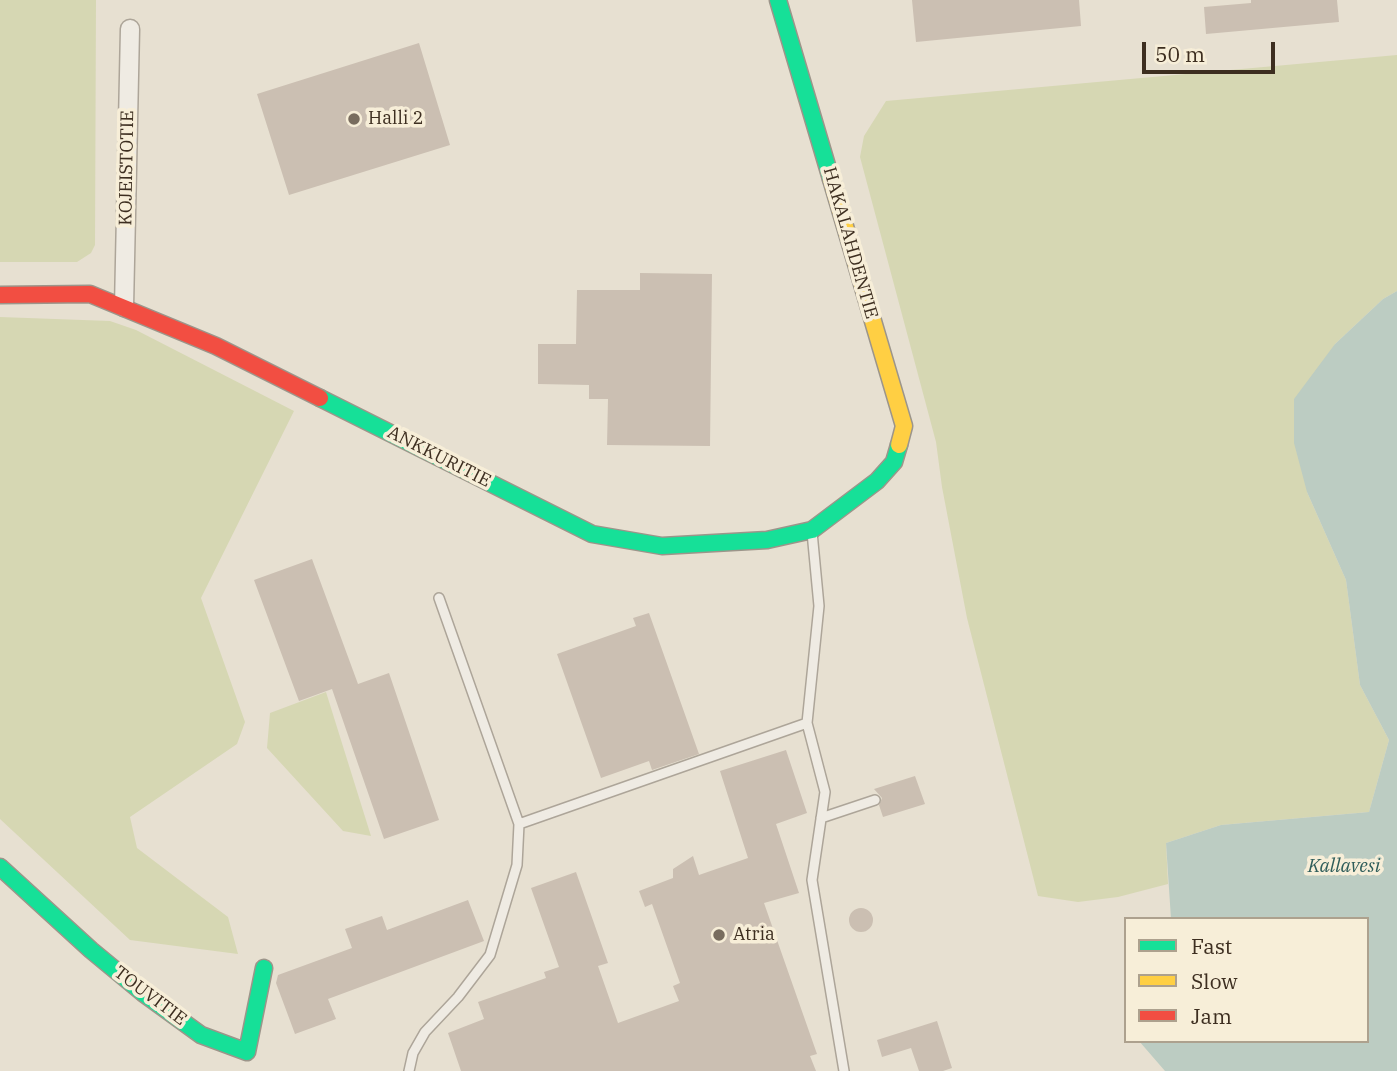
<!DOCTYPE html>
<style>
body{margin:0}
#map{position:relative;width:1397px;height:1071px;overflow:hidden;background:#e7e0d1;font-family:"IBM Plex Serif",serif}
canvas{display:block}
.legend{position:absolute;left:1124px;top:917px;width:245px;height:126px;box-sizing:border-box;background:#f7eed8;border:2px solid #ada18e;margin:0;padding:9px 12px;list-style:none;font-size:21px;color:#3d2e20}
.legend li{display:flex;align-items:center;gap:14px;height:35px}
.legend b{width:35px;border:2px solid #ada18e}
.scale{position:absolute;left:1142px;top:42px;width:133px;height:32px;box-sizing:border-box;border:4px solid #3d2e20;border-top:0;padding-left:9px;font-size:21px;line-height:24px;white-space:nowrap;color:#3d2e20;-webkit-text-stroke:5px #f7eed8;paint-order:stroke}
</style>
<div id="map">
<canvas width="1397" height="1071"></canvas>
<ul class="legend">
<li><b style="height:9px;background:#16e098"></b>Fast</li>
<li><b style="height:9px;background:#ffcf43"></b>Slow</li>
<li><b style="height:9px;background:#f24e42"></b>Jam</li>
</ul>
<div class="scale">50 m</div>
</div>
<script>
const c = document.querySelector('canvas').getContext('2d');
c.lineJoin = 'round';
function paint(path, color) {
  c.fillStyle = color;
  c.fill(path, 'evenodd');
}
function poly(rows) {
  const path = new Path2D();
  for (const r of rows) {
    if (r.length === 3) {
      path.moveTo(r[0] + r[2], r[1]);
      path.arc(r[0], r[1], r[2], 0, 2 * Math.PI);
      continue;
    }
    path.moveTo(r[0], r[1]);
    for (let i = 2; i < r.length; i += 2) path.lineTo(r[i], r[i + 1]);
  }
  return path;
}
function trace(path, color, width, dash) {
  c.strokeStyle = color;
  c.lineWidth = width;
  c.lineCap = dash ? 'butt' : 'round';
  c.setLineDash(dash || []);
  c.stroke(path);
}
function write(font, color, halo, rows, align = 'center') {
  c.font = font + ' "IBM Plex Serif",serif';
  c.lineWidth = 7;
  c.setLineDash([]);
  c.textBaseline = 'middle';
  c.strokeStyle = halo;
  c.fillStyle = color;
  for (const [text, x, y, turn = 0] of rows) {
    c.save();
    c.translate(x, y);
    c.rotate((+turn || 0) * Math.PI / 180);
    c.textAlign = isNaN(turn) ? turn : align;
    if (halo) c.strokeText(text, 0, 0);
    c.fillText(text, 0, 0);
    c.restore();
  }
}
paint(poly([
 [0,0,96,0,95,245,91,253,77,262,0,262],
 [1397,55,1397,291,1383,299,1335,344,1307,492,1346,580,1360,685,1389,740,1369,812,1221,825,1166,843,1168,884,1118,897,1078,902,1038,896,967,618,942,487,936,442,860,157,864,136,886,101],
 [0,317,110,321,136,330,294,411,201,598,245,722,237,744,130,817,137,848,228,917,238,954,130,940,0,819],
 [326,692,371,836,343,831,267,748,270,713]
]), '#d6d7b3');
paint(poly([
 [1397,291,1397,1071,1165,1071,1139,1041,1367,1041,1367,919,1171,919,1166,843,1221,825,1369,812,1389,740,1360,685,1346,580,1307,492,1294,443,1294,399,1335,344,1383,299]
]), '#bcccc2');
paint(poly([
 [912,0,1079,0,1081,26,916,42],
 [1251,0,1337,0,1339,22,1206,34,1204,7,1251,3],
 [419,43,450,145,289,195,257,94],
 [640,273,712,274,710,446,607,445,608,399,589,399,589,385,538,384,538,344,576,344,577,290,640,290],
 [312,559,358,684,389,673,439,820,384,839,332,689,299,701,254,580],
 [649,613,699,754,652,770,649,761,601,778,557,654,636,626,633,618],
 [786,750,807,813,776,824,799,893,764,903,817,1054,810,1056,816,1071,461,1071,448,1033,484,1019,478,1002,546,978,544,972,559,967,531,888,576,872,608,963,598,966,618,1023,679,1001,673,986,680,983,652,904,645,907,639,891,673,878,673,869,693,856,699,875,748,858,720,771],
 [915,776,925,804,883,817,879,805,882,798,874,789],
 [468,900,484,941,328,999,336,1019,295,1034,276,983,278,975,352,948,345,929,382,916,387,930],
 [861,920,12],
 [937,1021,952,1068,943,1071,919,1071,911,1048,882,1057,877,1040]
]), '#cbbfb2');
const lane = poly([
 [807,723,825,792,812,880,844,1071],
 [821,818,875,800],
 [519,824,807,723,819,606,812,532],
 [409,1071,413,1053,425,1032,458,997,490,955,517,865,519,824,439,598]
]);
const street = poly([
 [124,307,130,29]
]);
const fast = poly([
 [778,0,831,179],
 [320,398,592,534,662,546,767,540,812,530,877,481,894,462,899,445],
 [0,867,91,950,143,993,201,1035,247,1052,264,968]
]);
const slow = poly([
 [831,179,904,426,899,445]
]);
const jam = poly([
 [0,295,90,294,216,346,320,398]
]);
trace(lane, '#ada599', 12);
trace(street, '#ada599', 21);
trace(fast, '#9c958a', 19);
trace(slow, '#9c958a', 19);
trace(jam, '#9c958a', 19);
trace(lane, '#efebe3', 9);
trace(street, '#efebe3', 18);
trace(fast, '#16e098', 16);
trace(slow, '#ffcf43', 16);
trace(jam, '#f24e42', 16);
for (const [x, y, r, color] of [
 [354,119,7,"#786c5e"],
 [719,935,7,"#786c5e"]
]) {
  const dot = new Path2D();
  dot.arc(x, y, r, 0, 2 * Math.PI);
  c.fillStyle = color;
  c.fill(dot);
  trace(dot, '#f7eed8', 2.5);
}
write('18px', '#3d2e20', '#f7eed8', [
 ["Halli 2",368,119],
 ["Atria",733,935]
], 'left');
write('18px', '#3d2e20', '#f7eed8', [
 ["KOJEISTOTIE",127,168,-89],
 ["HAKALAHDENTIE",850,243,74],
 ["ANKKURITIE",439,457,27],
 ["TOUVITIE",150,996,37]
]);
write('italic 19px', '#2f5d5a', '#f7eed8', [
 ["Kallavesi",1344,867]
]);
</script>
